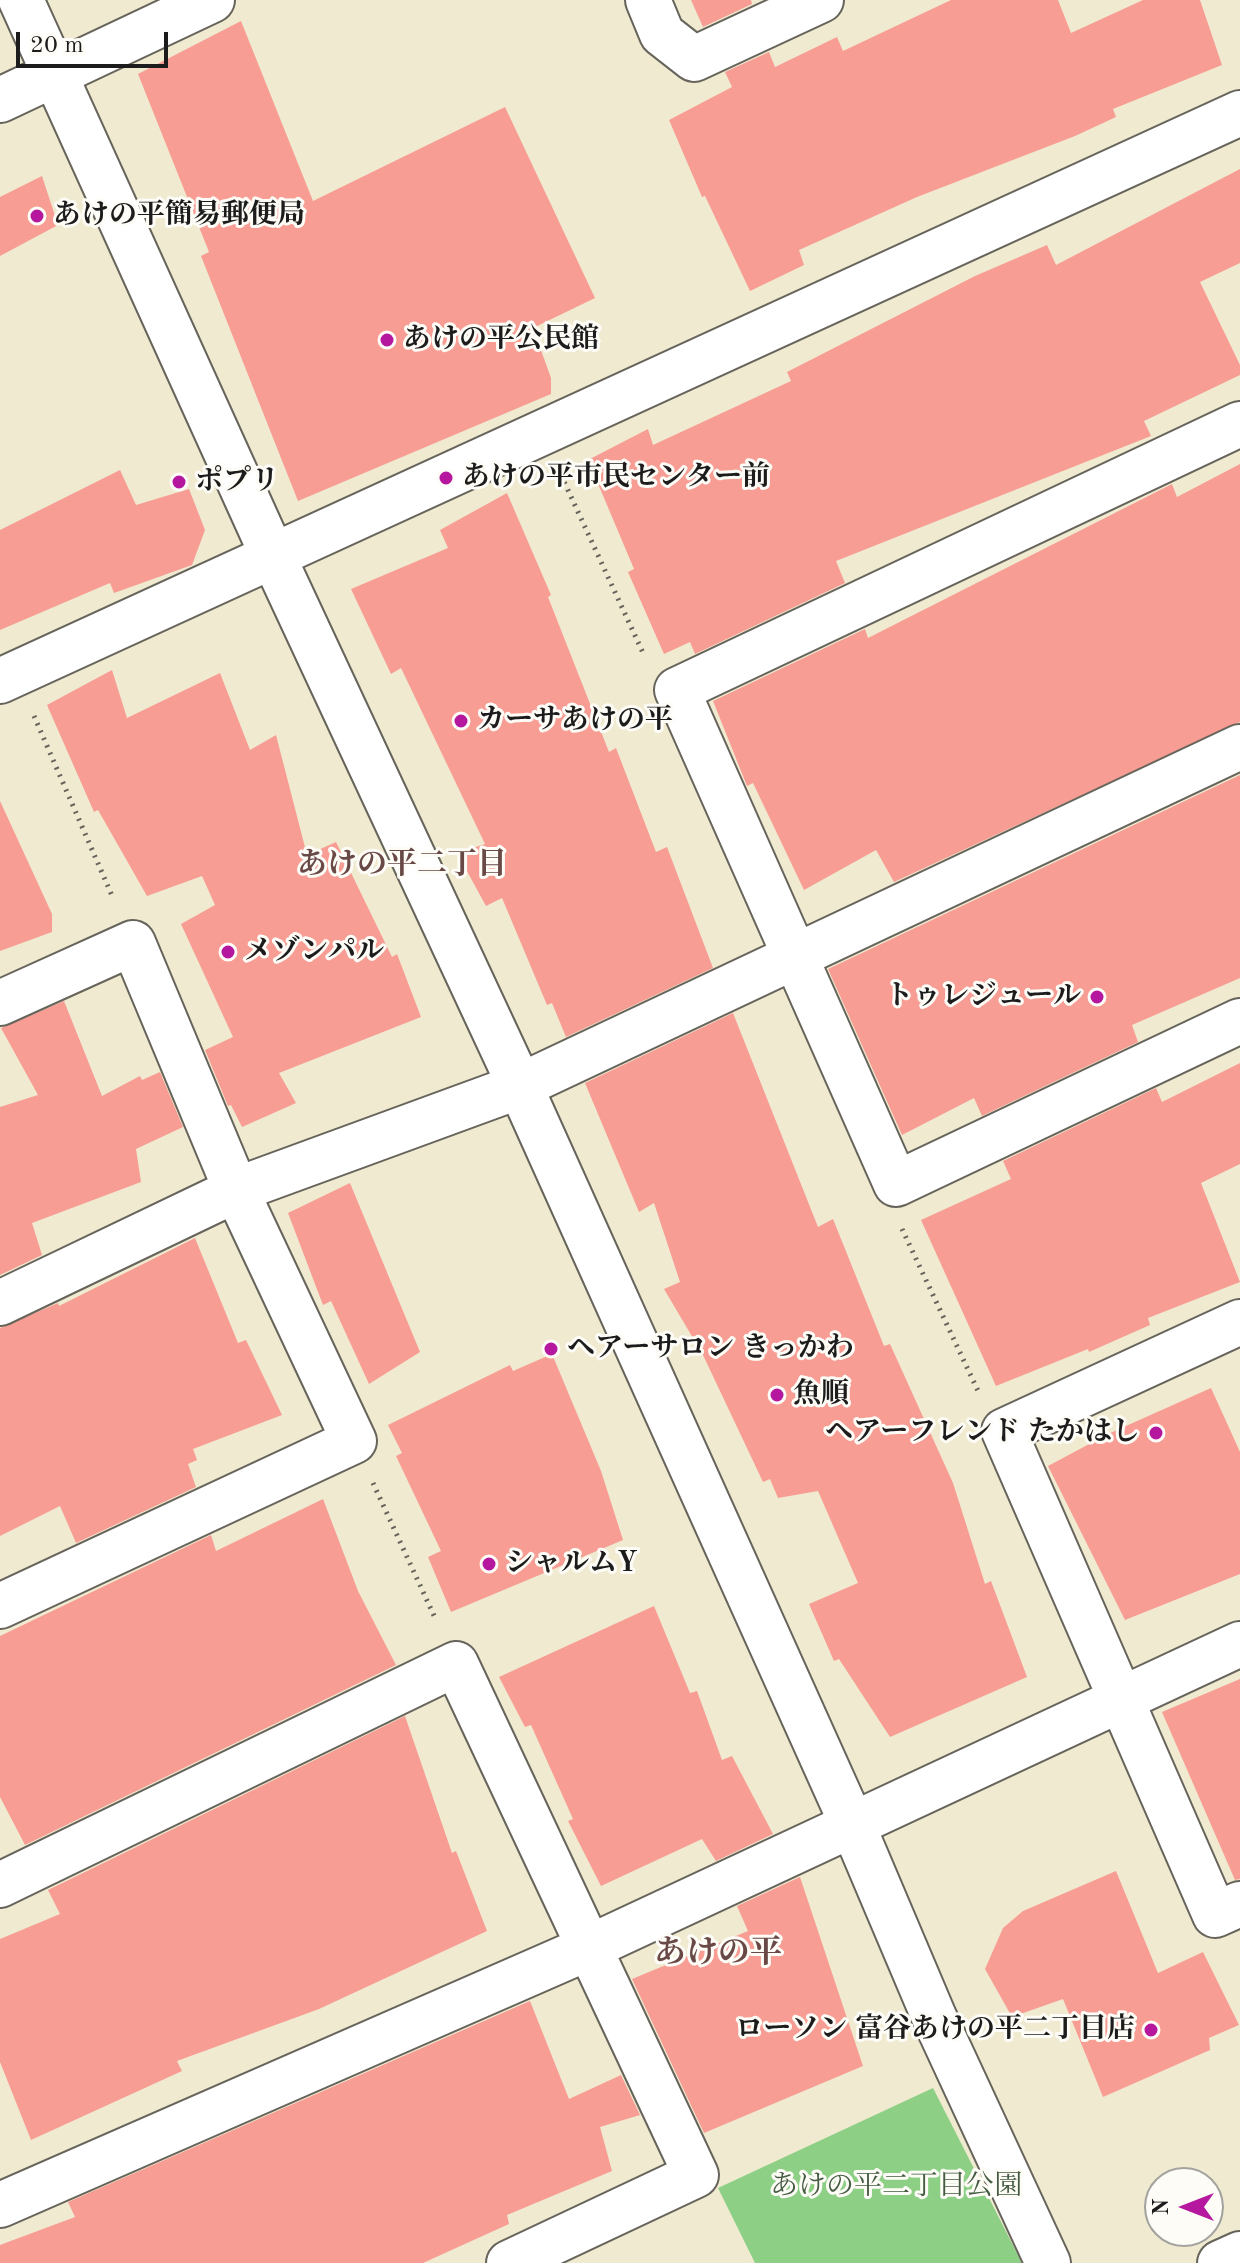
<!DOCTYPE html>
<meta charset="utf-8">
<style>
body{margin:0}
#map{position:relative;width:1240px;height:2263px;overflow:hidden;background:#f0ead1;font-family:"Old Standard TT",serif}
canvas{display:block}
.north{position:absolute;left:1144px;top:2167px;width:80px;height:80px;box-sizing:border-box;background:#fdfcf7;border:2px solid #a3a29f;border-radius:50%;rotate:270deg;font-size:22px;font-weight:700;line-height:32px;text-align:center;color:#1c1c1c}
.north::after{content:'';display:block;margin:auto;width:28px;height:36px;background:#b5179e;clip-path:polygon(50% 0,100% 100%,50% 72%,0 100%)}
.scale{position:absolute;left:16px;top:32px;width:152px;height:36px;box-sizing:border-box;border:4px solid #1c1c1c;border-top:0;padding-left:10px;font-size:24px;line-height:28px;white-space:nowrap;color:#1c1c1c;-webkit-text-stroke:6px #fdfcf7;paint-order:stroke}
</style>
<div id="map">
<canvas width="1240" height="2263"></canvas>
<div class="north">N</div>
<div class="scale">20 m</div>
</div>
<script>
const c = document.querySelector('canvas').getContext('2d');
c.lineJoin = 'round';
function paint(path, color) {
  c.fillStyle = color;
  c.fill(path, 'evenodd');
}
function poly(rows) {
  const path = new Path2D();
  for (const r of rows) {
    path.moveTo(r[0], r[1]);
    for (let i = 2; i < r.length; i += 2) path.lineTo(r[i], r[i + 1]);
  }
  return path;
}
function trace(path, color, width, dash) {
  c.strokeStyle = color;
  c.lineWidth = width;
  c.lineCap = dash ? 'butt' : 'round';
  c.setLineDash(dash || []);
  c.stroke(path);
}
function write(font, color, halo, rows, align = 'center') {
  c.font = font + ' "Old Standard TT","Noto Serif JP",serif';
  c.lineWidth = 6;
  c.setLineDash([]);
  c.textBaseline = 'middle';
  c.strokeStyle = halo;
  c.fillStyle = color;
  for (const [text, x, y, turn = 0] of rows) {
    c.save();
    c.translate(x, y);
    c.rotate((+turn || 0) * Math.PI / 180);
    c.textAlign = isNaN(turn) ? turn : align;
    if (halo) c.strokeText(text, 0, 0);
    c.fillText(text, 0, 0);
    c.restore();
  }
}
paint(poly([
 [933,2088,1022,2263,755,2263,718,2188]
]), '#8ecf86');
paint(poly([
 [691,0,751,0,752,4,703,27],
 [951,0,1058,0,1071,33,1143,0,1200,0,1222,65,1113,109,1116,117,1075,136,917,197,799,250,804,265,750,291,705,196,702,197,669,120,732,87,725,72,769,52,775,67,837,37,843,51],
 [241,21,313,201,505,107,595,298,533,328,551,378,551,394,298,501,201,256,209,252,138,74],
 [1240,169,1240,263,1200,282,1240,365,1240,375,1144,421,1151,436,836,561,845,583,695,654,690,642,664,654,628,572,634,569,588,460,648,429,653,445,791,381,787,372,975,276,1047,245,1056,265],
 [42,176,58,225,0,256,0,197],
 [1240,464,1240,722,894,882,876,850,804,890,753,783,747,786,713,701,865,629,868,638,1172,484,1177,497],
 [120,470,136,505,189,489,205,530,192,565,114,593,110,583,0,630,0,530],
 [507,493,551,595,548,597,609,752,616,748,656,852,667,847,713,968,566,1037,552,1003,547,1005,502,898,486,906,457,853,485,844,401,668,391,674,351,589,448,548,440,530],
 [112,670,127,718,220,673,250,750,276,735,307,855,336,842,392,957,397,954,421,1017,279,1073,296,1103,242,1127,231,1105,228,1106,205,1050,233,1037,181,924,215,905,202,876,147,896,98,810,94,812,47,705],
 [1240,775,1240,978,1132,1025,1138,1042,982,1116,974,1098,902,1135,828,969],
 [0,801,52,914,52,932,0,951],
 [64,1001,102,1096,140,1076,142,1080,160,1072,183,1127,136,1149,141,1182,32,1223,42,1255,0,1275,0,1107,38,1095,1,1028],
 [733,1013,818,1227,833,1219,884,1346,890,1344,953,1483,985,1584,991,1581,1027,1677,890,1737,839,1659,834,1661,809,1604,858,1583,818,1491,778,1498,770,1479,763,1482,703,1355,664,1289,680,1282,654,1203,639,1212,585,1083],
 [1240,1063,1240,1164,1201,1183,1240,1282,1148,1318,1150,1325,1089,1352,1088,1349,996,1386,921,1220,1011,1179,1003,1161,1156,1088,1162,1102],
 [350,1183,420,1352,369,1384,331,1301,323,1305,288,1213],
 [195,1238,238,1343,246,1340,282,1415,193,1449,197,1460,188,1464,196,1487,76,1543,60,1506,0,1536,0,1328,58,1303,59,1306],
 [552,1354,601,1471,623,1540,451,1612,428,1557,441,1551,396,1456,402,1453,388,1425,510,1365,513,1371],
 [1211,1388,1240,1452,1240,1574,1125,1620,1048,1466,1108,1434],
 [323,1499,358,1591,396,1665,25,1845,0,1797,0,1636,211,1535,216,1551],
 [654,1606,690,1693,697,1691,722,1760,732,1756,773,1834,716,1861,702,1839,601,1886,568,1821,573,1819,531,1725,525,1727,499,1677],
 [1240,1679,1240,1879,1235,1880,1162,1712],
 [405,1716,452,1853,456,1851,487,1931,319,2009,177,2061,182,2071,31,2140,0,2062,0,1939,60,1914,48,1890],
 [1116,1871,1158,1973,1203,1952,1239,2025,1209,2038,1210,2050,1103,2097,1063,1999,1012,2017,985,1969,1003,1928,1023,1911],
 [800,1877,863,2066,704,2133,632,1979,748,1931,737,1906],
 [530,2001,569,2099,621,2075,640,2115,600,2127,612,2171,507,2215,509,2224,423,2263,0,2263,0,2245,75,2217,68,2202]
]), '#f79d94');
const street = poly([
 [648,0,662,34,694,59,821,0],
 [0,100,212,0],
 [1240,424,677,690,896,1184,1240,1021],
 [0,681,1240,113],
 [0,1003,133,943,236,1190,354,1441,0,1606],
 [0,1303,236,1190,520,1086,1240,747],
 [1240,1322,1004,1431,1215,1915,1240,1904],
 [0,1885,456,1664,696,2175,509,2263],
 [0,2205,588,1948,1240,1644]
]);
const secondary = poly([
 [21,0,272,554,520,1086,853,1826,934,2017,1048,2263],
 [1220,2263,1240,2254]
]);
trace(street, '#66645b', 48);
trace(secondary, '#66645b', 48);
trace(poly([
 [561,475,644,655],
 [34,716,113,898],
 [902,1229,979,1393],
 [373,1483,436,1620]
]), '#66645b', 5, [2, 6]);
trace(street, '#fff', 44);
trace(secondary, '#fff', 44);
for (const [x, y, r, color] of [
 [37,216,8,"#b5179e"],
 [387,340,8,"#b5179e"],
 [446,478,8,"#b5179e"],
 [179,482,8,"#b5179e"],
 [461,721,8,"#b5179e"],
 [228,952,8,"#b5179e"],
 [1097,997,8,"#b5179e"],
 [551,1349,8,"#b5179e"],
 [777,1395,8,"#b5179e"],
 [1156,1433,8,"#b5179e"],
 [489,1564,8,"#b5179e"],
 [1151,2030,8,"#b5179e"]
]) {
  const dot = new Path2D();
  dot.arc(x, y, r, 0, 2 * Math.PI);
  c.fillStyle = color;
  c.fill(dot);
  trace(dot, '#fdfcf7', 3);
}
write('bold 28px', '#1c1c1c', '#fdfcf7', [
 ["あけの平簡易郵便局",53,216],
 ["あけの平公民館",403,340],
 ["あけの平市民センター前",462,478],
 ["ポプリ",195,482],
 ["カーサあけの平",477,721],
 ["メゾンパル",244,952],
 ["トゥレジュール",1081,997,"right"],
 ["ヘアーサロン きっかわ",567,1349],
 ["魚順",793,1395],
 ["ヘアーフレンド たかはし",1140,1433,"right"],
 ["シャルムY",505,1564],
 ["ローソン 富谷あけの平二丁目店",1135,2030,"right"]
], 'left');
write('28px', '#445b41', '#fdfcf7', [
 ["あけの平二丁目公園",896,2187]
]);
write('bold 30px', '#694946', '#fdfcf7', [
 ["あけの平二丁目",402,865]
]);
write('bold 32px', '#694946', '#fdfcf7', [
 ["あけの平",718,1954]
]);
</script>
